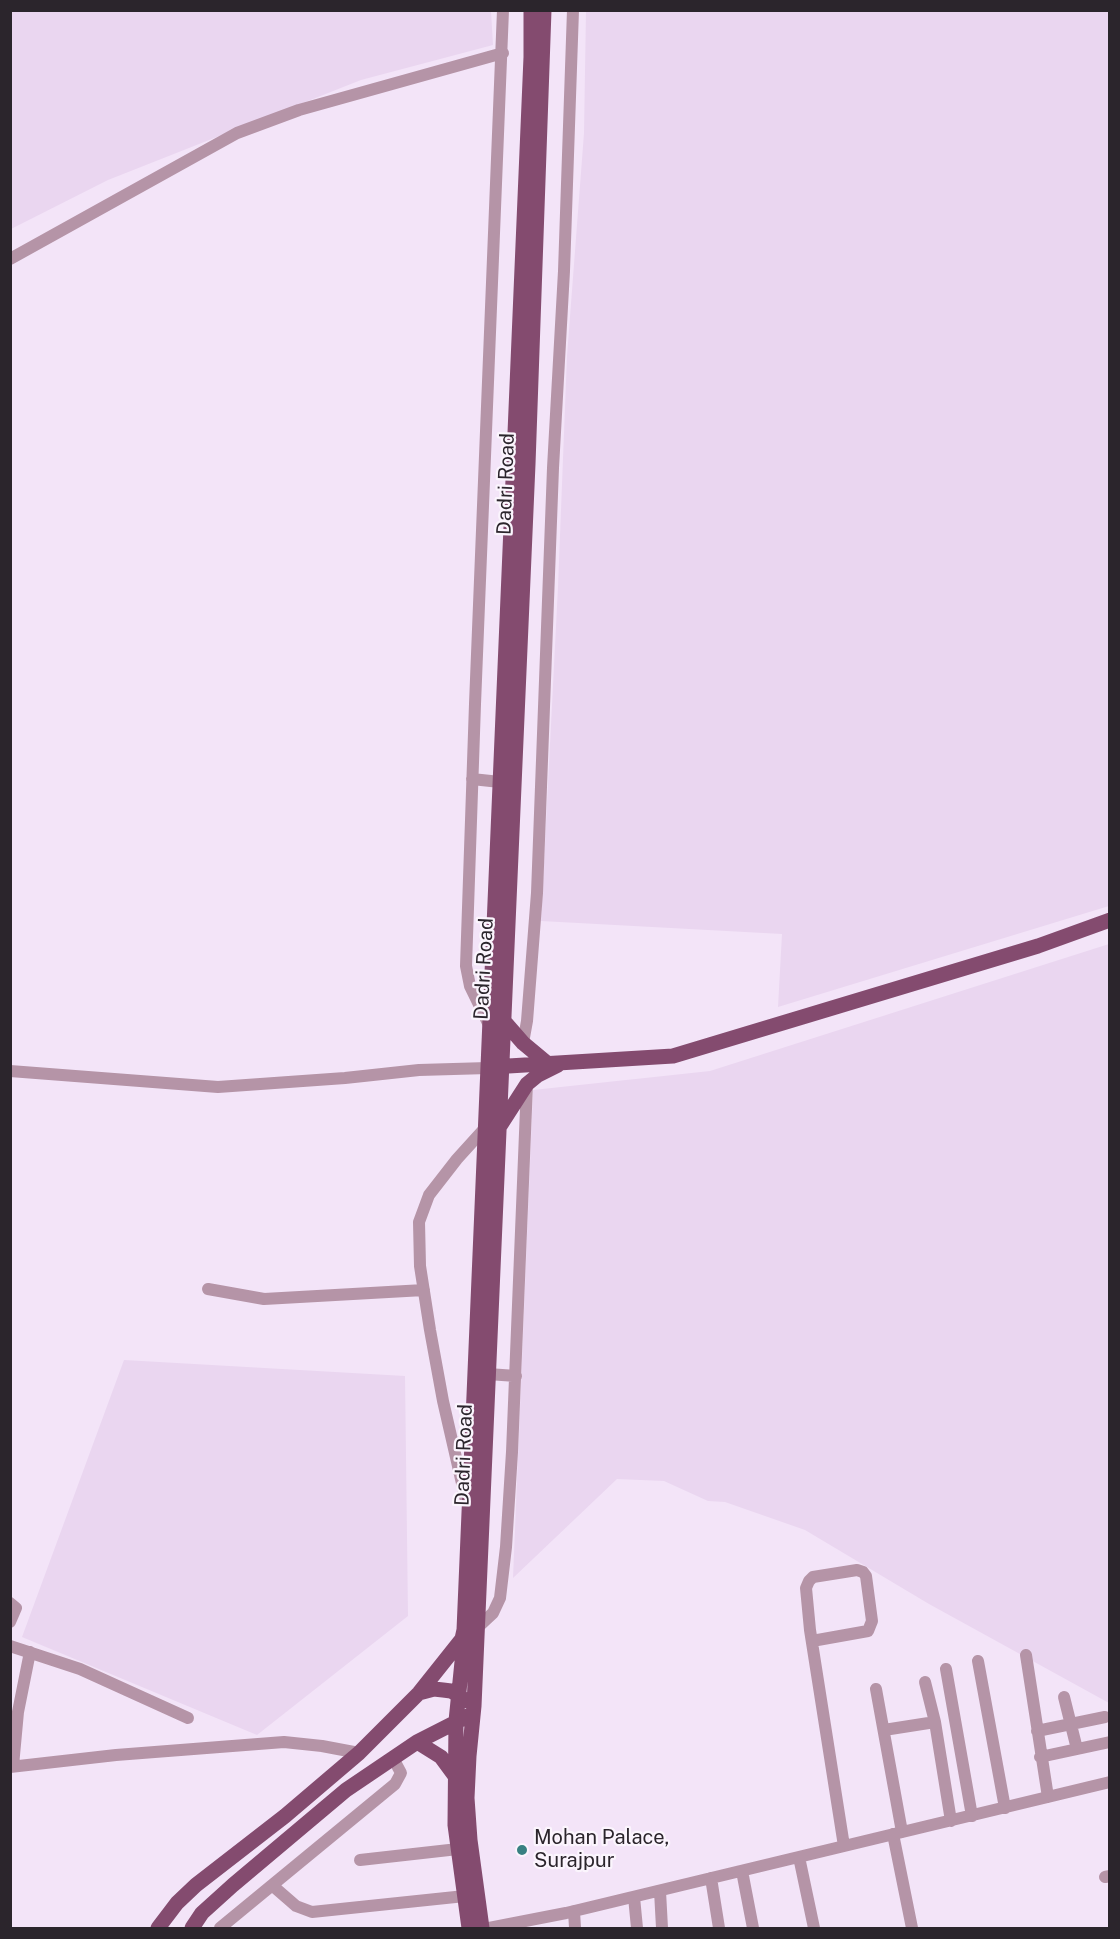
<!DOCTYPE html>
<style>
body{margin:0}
#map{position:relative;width:1120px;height:1939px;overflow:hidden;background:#f3e4f8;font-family:"Public Sans",sans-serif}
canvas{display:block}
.frame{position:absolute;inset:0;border:12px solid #2b252c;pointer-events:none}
</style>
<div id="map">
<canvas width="1120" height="1939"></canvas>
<div class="frame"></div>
</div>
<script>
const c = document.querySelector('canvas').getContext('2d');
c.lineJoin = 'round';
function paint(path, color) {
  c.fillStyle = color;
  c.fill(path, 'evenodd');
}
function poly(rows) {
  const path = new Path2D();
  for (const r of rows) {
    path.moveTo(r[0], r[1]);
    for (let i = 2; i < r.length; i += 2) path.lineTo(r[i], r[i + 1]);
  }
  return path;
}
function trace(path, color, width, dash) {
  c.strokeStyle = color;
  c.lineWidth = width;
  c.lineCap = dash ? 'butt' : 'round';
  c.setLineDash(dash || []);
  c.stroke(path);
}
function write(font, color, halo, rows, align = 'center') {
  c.font = font + ' "Public Sans",sans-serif';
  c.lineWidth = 4.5;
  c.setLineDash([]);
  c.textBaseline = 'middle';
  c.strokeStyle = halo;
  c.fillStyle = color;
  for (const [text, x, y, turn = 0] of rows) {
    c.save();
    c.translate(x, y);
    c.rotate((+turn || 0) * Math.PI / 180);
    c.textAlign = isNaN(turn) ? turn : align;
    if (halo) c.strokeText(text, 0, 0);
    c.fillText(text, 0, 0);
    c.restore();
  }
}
paint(poly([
 [11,11,491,11,493,45,361,80,108,180,11,229],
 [586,11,1109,11,1109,906,778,1007,782,934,541,921,558,587,567,356,584,133],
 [1109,944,1109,1703,929,1604,805,1530,725,1502,708,1501,664,1481,617,1479,513,1578,533,1090,710,1071],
 [124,1360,405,1376,408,1616,257,1735,22,1637]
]), '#ead6f0');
trace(poly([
 [10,259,237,133,299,110,503,53],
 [472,779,500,782],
 [490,1027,470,986,466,966,475,704,503,10],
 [523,1043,527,1021,537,893,553,468,564,271,573,10],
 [10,1071,218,1087,345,1078,419,1070,488,1068],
 [208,1289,264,1299,424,1290],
 [488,1374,516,1376],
 [466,1501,443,1401,430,1330,420,1266,419,1222,429,1195,457,1159,486,1127],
 [10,1603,16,1608,10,1622],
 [478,1627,493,1613,500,1598,506,1547,512,1452,527,1084],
 [812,1641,868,1631,872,1621,866,1576,863,1572,857,1570,813,1577,809,1581,806,1588,810,1630,844,1846],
 [10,1646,80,1669,188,1718],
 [1026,1655,1048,1797],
 [978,1661,1005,1808],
 [946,1669,972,1816],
 [925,1682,935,1722,951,1821],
 [876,1689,902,1832],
 [1064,1697,1077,1749],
 [884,1730,935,1722],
 [1037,1731,1105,1717],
 [1040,1757,1110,1742],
 [13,1766,18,1712,30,1652],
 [10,1767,116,1755,284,1742,322,1746,359,1753],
 [893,1834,912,1928],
 [799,1857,814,1928],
 [360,1860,458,1849],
 [742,1871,753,1928],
 [1105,1877,1110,1876],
 [711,1878,719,1928],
 [273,1886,296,1906,312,1912,465,1896],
 [660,1891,662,1928],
 [634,1897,637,1928],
 [574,1911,575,1928],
 [220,1928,395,1784,401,1773,393,1758],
 [489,1928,566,1913,1110,1782]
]), '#b594a7', 12);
trace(poly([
 [503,1020,523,1043,547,1063],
 [492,1067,673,1056,1038,946,1110,920],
 [500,1126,527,1084,538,1075,558,1065],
 [462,1639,463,1652,456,1721,455,1825,469,1928],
 [419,1693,434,1689,443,1690,451,1691,467,1701],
 [417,1742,441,1757,455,1776],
 [158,1928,177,1903,196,1885,285,1816,359,1753,419,1693,462,1639,464,1630,531,57,531,10],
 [192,1928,202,1913,233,1885,346,1790,417,1742,472,1714],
 [482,1928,470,1840,467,1798,469,1756,474,1706,528,464,544,10]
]), '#844b6f', 15);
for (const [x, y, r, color] of [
 [522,1850,6,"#388082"]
]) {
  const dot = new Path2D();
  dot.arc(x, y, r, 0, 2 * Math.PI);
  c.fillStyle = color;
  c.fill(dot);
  trace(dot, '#fbf5fd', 2);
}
write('20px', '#2b252c', '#fbf5fd', [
 ["Dadri Road",506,484,-88],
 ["Dadri Road",484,969,-87],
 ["Dadri Road",464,1455,-88]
]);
write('20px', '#2b252c', '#fbf5fd', [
 ["Mohan Palace,",534,1838],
 ["Surajpur",534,1861]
], 'left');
</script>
